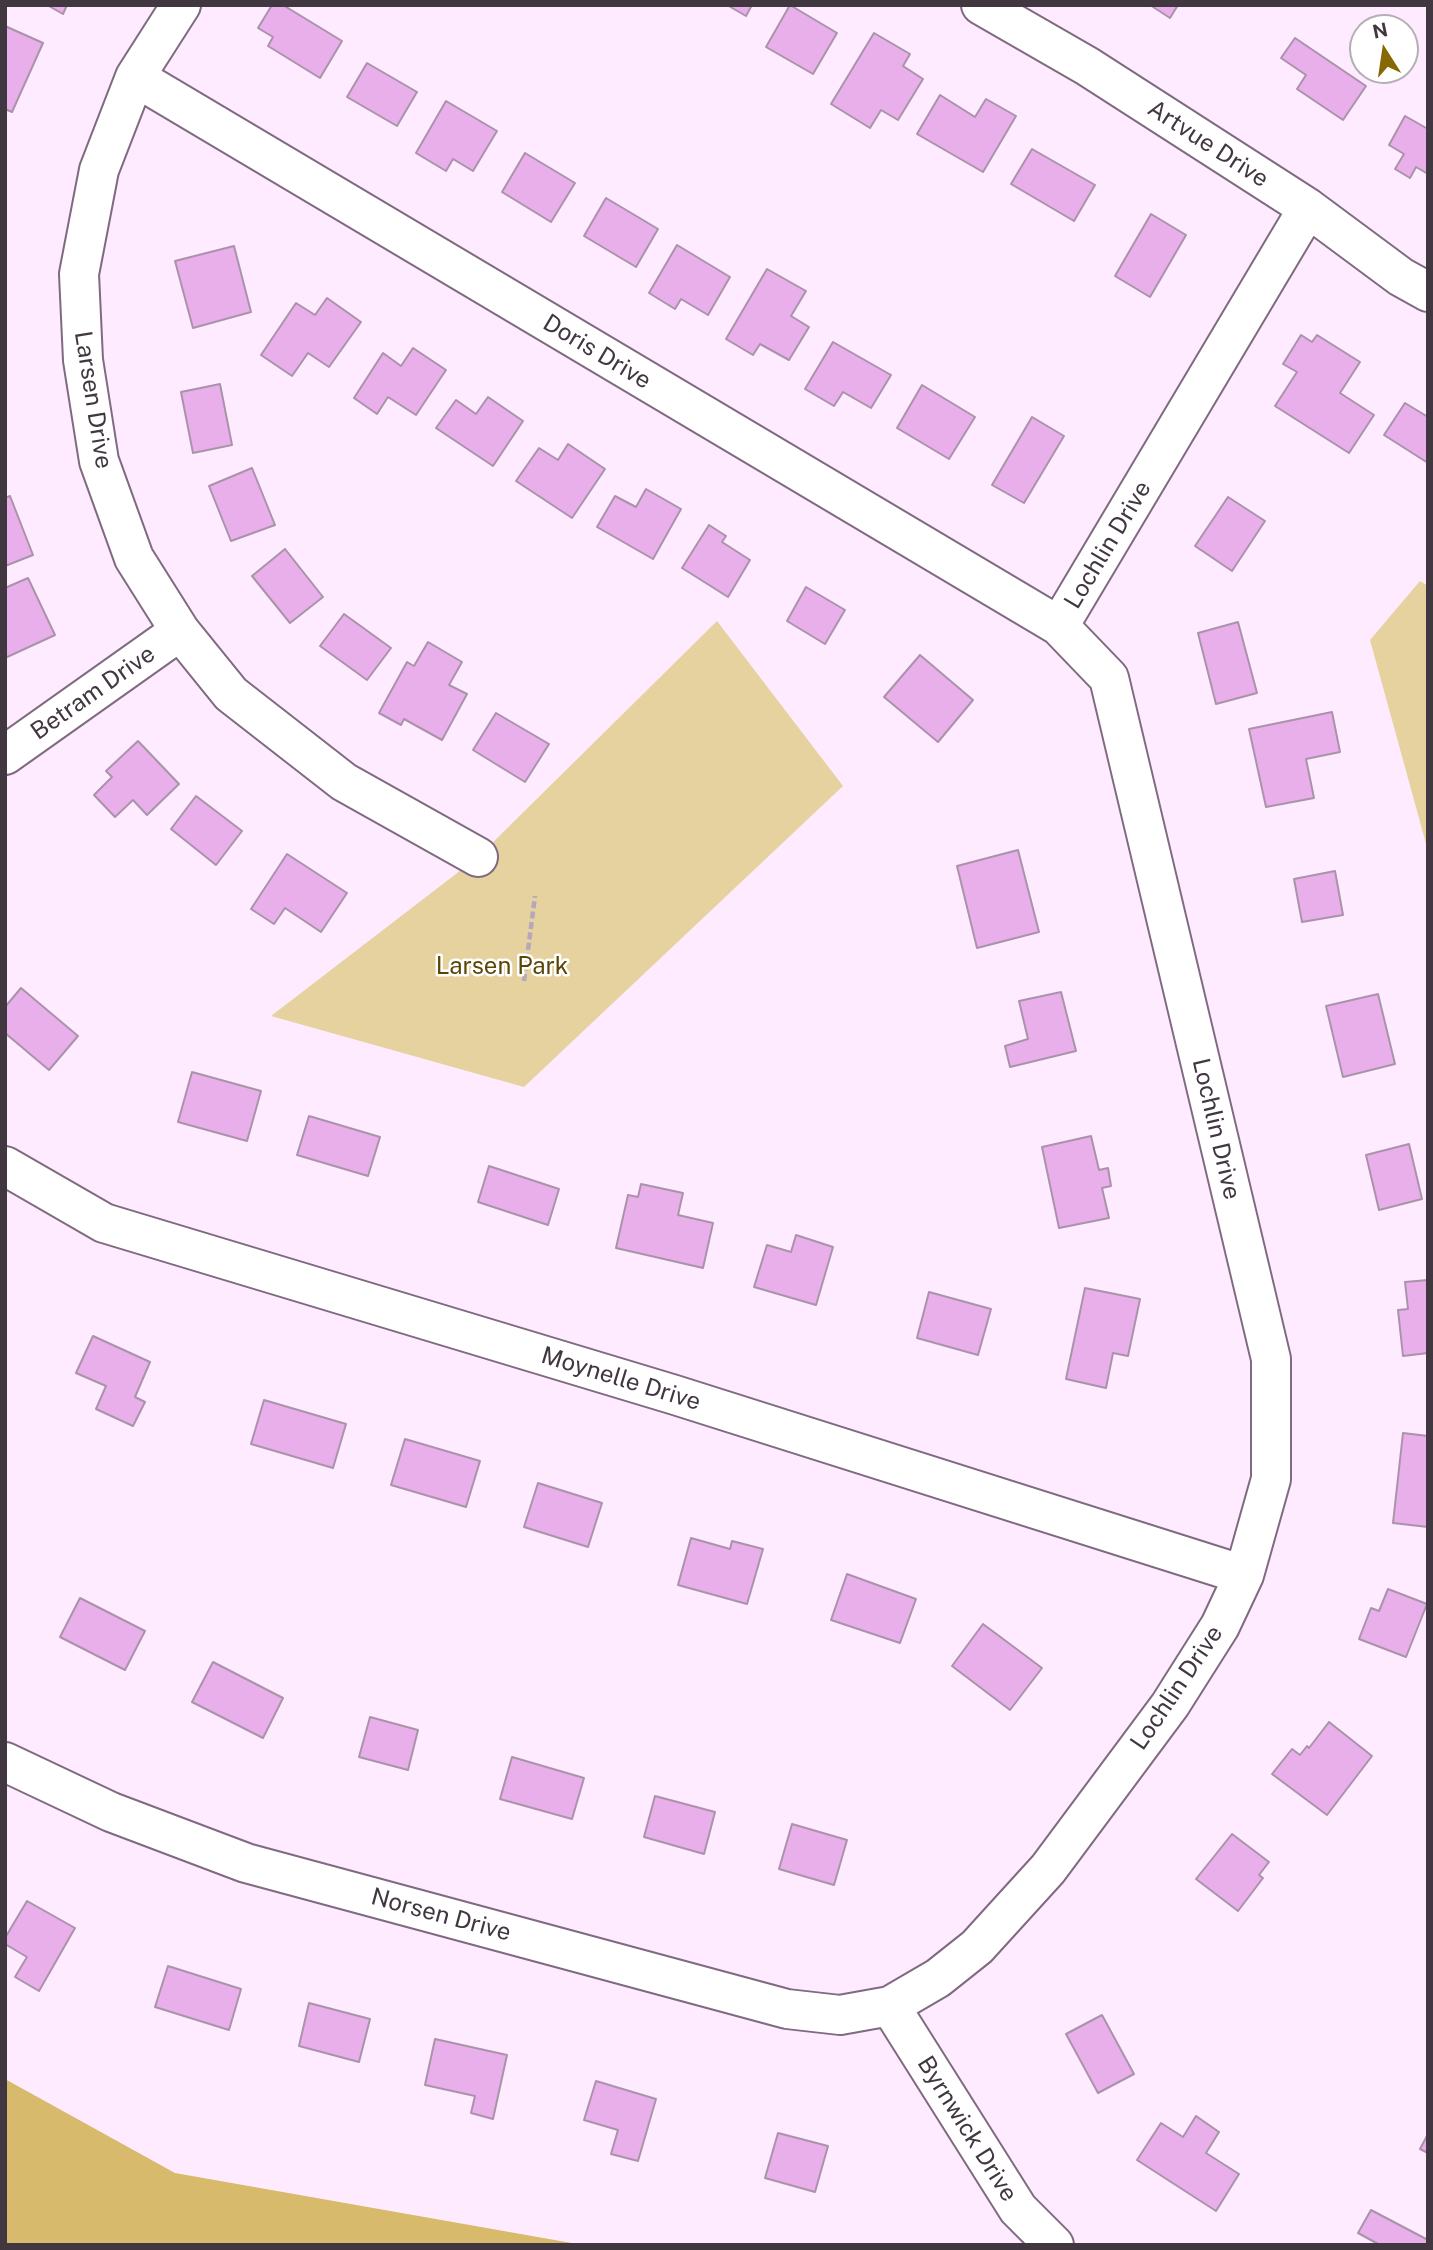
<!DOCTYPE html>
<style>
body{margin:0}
#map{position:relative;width:1433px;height:2250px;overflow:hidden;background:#feebff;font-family:"Public Sans",sans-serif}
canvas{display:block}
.frame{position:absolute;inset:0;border:7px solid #413741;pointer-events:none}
.north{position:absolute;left:1349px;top:14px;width:70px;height:70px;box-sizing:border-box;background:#fff;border:2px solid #b3afb3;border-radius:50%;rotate:348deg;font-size:19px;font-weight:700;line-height:28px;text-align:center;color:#413741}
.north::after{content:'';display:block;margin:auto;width:24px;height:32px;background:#866905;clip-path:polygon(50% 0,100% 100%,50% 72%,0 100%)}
</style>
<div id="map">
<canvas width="1433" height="2250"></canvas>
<div class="frame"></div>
<div class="north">N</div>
</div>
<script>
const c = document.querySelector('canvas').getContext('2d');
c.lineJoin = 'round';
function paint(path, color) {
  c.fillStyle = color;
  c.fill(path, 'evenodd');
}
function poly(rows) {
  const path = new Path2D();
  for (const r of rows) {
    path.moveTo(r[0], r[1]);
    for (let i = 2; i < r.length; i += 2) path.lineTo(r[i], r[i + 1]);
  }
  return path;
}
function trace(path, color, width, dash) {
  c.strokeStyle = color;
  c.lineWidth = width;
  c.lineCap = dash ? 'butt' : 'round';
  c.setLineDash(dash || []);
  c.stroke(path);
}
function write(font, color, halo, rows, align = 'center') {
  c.font = font + ' "Public Sans",sans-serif';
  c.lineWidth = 5;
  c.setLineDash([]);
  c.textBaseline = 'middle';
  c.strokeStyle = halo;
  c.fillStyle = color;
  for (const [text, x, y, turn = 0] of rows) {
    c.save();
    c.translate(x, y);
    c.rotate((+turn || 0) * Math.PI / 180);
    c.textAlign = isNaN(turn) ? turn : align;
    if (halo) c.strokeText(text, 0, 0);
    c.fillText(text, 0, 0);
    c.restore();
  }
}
paint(poly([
 [1420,581,1428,586,1428,851,1370,640],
 [717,621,843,786,524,1087,271,1016,478,857]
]), '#e6d29f');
paint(poly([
 [5,2079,175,2173,583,2245,5,2245]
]), '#d8ba6c');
const building = poly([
 [47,5,67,5,63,14,47,5],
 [272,5,283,5,342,41,320,78,268,46,273,37,258,28,272,5],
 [727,5,752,5,746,16,727,5],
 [790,5,837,33,813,74,766,47,790,5],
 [1150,5,1178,5,1170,18,1150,5],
 [5,26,43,43,12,112,5,109,5,26],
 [874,33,910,54,903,66,923,79,898,120,881,110,870,128,831,104,874,33],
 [1295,38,1366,86,1343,120,1297,89,1306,75,1281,58,1295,38],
 [367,63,417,92,397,126,347,97,367,63],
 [940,95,975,117,986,99,1016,116,983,172,917,134,940,95],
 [446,101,497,131,473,171,453,159,446,171,416,153,446,101],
 [1405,116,1428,129,1428,174,1416,167,1410,178,1395,169,1404,154,1389,145,1405,116],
 [1032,149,1095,185,1074,221,1011,184,1032,149],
 [525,153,575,183,551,222,502,192,525,153],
 [606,198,658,229,636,267,584,236,606,198],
 [1151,214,1186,235,1150,297,1115,276,1151,214],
 [677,245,730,277,708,315,681,299,675,309,649,293,677,245],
 [234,246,251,312,193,328,175,261,234,246],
 [767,269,806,291,791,316,809,327,789,360,760,344,753,355,726,339,767,269],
 [327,298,361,322,329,367,308,353,292,376,261,355,296,303,315,315,327,298],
 [1301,335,1312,342,1317,335,1360,362,1340,393,1374,415,1349,453,1275,406,1297,372,1283,364,1301,335],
 [833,342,891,375,871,408,843,392,834,406,805,389,833,342],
 [413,348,446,370,416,415,388,397,377,414,354,398,383,353,401,366,413,348],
 [220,384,232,445,193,453,181,392,220,384],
 [922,385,975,417,949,459,897,428,922,385],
 [488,397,523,421,493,466,436,428,456,400,476,414,488,397],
 [1405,403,1428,417,1428,463,1384,435,1405,403],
 [1032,417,1064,436,1024,503,992,485,1032,417],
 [568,444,605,469,572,518,516,481,539,448,558,460,568,444],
 [252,468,275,525,231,541,209,486,252,468],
 [646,489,681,509,653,559,597,527,615,496,636,507,646,489],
 [10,496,33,555,5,566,5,498,10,496],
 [1228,497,1265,521,1232,571,1195,546,1228,497],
 [709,525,726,536,722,542,750,560,728,597,682,568,709,525],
 [285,549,323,597,290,623,252,576,285,549],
 [28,578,55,635,5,658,5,588,28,578],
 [806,587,845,610,825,644,787,621,806,587],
 [344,614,391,648,367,680,320,646,344,614],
 [1238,622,1257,693,1216,704,1198,633,1238,622],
 [428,642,462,662,449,685,467,694,442,740,404,719,401,725,379,713,407,662,414,666,428,642],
 [920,655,973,700,938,742,884,697,920,655],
 [1332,712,1340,752,1306,759,1314,798,1266,807,1249,729,1332,712],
 [496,713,549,744,525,782,473,750,496,713],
 [138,741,179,784,147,815,133,800,115,817,94,795,112,777,106,771,138,741],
 [196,796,242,831,216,865,171,829,196,796],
 [1018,850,1039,932,977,948,957,866,1018,850],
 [287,854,347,893,321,932,285,908,274,924,251,909,287,854],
 [1335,871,1343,915,1302,922,1294,879,1335,871],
 [21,988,78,1036,49,1070,5,1033,5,1007,21,988],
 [1061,992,1076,1051,1010,1067,1005,1046,1028,1039,1019,1001,1061,992],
 [1378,994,1395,1064,1343,1077,1326,1006,1378,994],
 [192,1072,261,1091,247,1141,178,1122,192,1072],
 [309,1116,380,1137,368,1176,297,1155,309,1116],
 [1091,1136,1099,1170,1108,1168,1111,1186,1102,1188,1109,1218,1059,1228,1042,1147,1091,1136],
 [1409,1144,1422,1199,1379,1210,1366,1155,1409,1144],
 [489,1166,559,1189,548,1225,478,1202,489,1166],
 [641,1184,683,1193,678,1215,713,1223,703,1268,616,1248,628,1195,638,1197,641,1184],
 [796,1235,833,1247,816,1305,754,1287,767,1245,791,1252,796,1235],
 [1428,1280,1428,1353,1403,1356,1398,1310,1408,1309,1405,1282,1428,1280],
 [1085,1288,1140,1299,1128,1356,1113,1353,1106,1388,1066,1379,1085,1288],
 [929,1292,991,1309,978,1355,917,1338,929,1292],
 [93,1336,150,1362,135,1397,145,1402,133,1426,96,1409,106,1386,76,1373,93,1336],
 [264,1400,346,1424,333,1468,251,1444,264,1400],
 [1403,1433,1428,1436,1428,1527,1393,1523,1403,1433],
 [405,1439,480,1461,466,1507,391,1485,405,1439],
 [538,1483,602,1503,588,1547,524,1527,538,1483],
 [691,1538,730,1549,732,1541,763,1549,747,1604,678,1585,691,1538],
 [847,1574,916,1599,900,1643,831,1620,847,1574],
 [1388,1589,1427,1604,1406,1657,1359,1639,1371,1608,1379,1611,1388,1589],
 [80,1598,145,1631,125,1670,60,1637,80,1598],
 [983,1624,1042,1668,1010,1710,952,1666,983,1624],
 [213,1662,283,1698,263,1738,192,1702,213,1662],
 [370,1717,418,1730,408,1770,359,1757,370,1717],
 [1329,1722,1372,1756,1327,1815,1272,1774,1292,1749,1300,1755,1307,1746,1309,1748,1329,1722],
 [512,1757,584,1778,572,1819,500,1799,512,1757],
 [655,1796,715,1812,704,1854,644,1837,655,1796],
 [792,1824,847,1840,834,1885,779,1869,792,1824],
 [1232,1834,1269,1862,1259,1875,1263,1878,1238,1911,1196,1879,1232,1834],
 [27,1901,75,1928,39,1991,15,1977,27,1957,5,1944,5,1938,27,1901],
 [168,1966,241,1989,229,2030,155,2007,168,1966],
 [309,2003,370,2019,359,2062,299,2046,309,2003],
 [1102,2015,1134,2074,1098,2093,1066,2034,1102,2015],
 [435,2039,507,2055,493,2119,471,2113,475,2096,425,2085,435,2039],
 [596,2081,656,2099,638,2161,611,2154,618,2130,584,2120,596,2081],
 [1196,2116,1219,2132,1206,2153,1239,2174,1216,2211,1137,2160,1161,2123,1183,2137,1196,2116],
 [778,2133,828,2146,815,2192,765,2178,778,2133],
 [1428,2134,1428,2153,1420,2149,1428,2134],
 [1371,2210,1428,2240,1426,2245,1380,2245,1358,2233,1371,2210]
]);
paint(building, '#e9afeb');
trace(building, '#aa93aa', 2);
const minor = poly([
 [181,5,135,77,99,170,79,274,83,360,99,461,134,558,180,631,231,694,344,782,478,857],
 [981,5,1087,66,1308,208,1401,277,1428,292],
 [135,77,1059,626],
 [5,755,180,631],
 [5,1166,104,1223,675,1395,1244,1575],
 [5,1762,111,1812,246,1863,787,2009,840,2015,890,2006,938,1978,977,1947,1048,1869,1170,1705,1220,1626,1244,1575,1271,1479,1271,1359,1109,678,1059,626,1308,208],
 [890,2006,1018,2209,1054,2245]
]);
trace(minor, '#7f6a80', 42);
trace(poly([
 [524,981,535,896]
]), '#b7a7b8', 4.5, [7, 3.5]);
trace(minor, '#fff', 38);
write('24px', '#413741', '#fff', [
 ["Artvue Drive",1208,144,33],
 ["Doris Drive",597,352,31],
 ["Larsen Drive",93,400,81],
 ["Lochlin Drive",1108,545,-59],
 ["Betram Drive",93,693,-35],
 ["Lochlin Drive",1216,1129,77],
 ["Moynelle Drive",621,1379,17],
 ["Lochlin Drive",1177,1688,-56],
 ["Norsen Drive",441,1915,15],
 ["Byrnwick Drive",967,2129,58]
]);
write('24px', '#5a4605', '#fff', [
 ["Larsen Park",502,967]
]);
</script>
